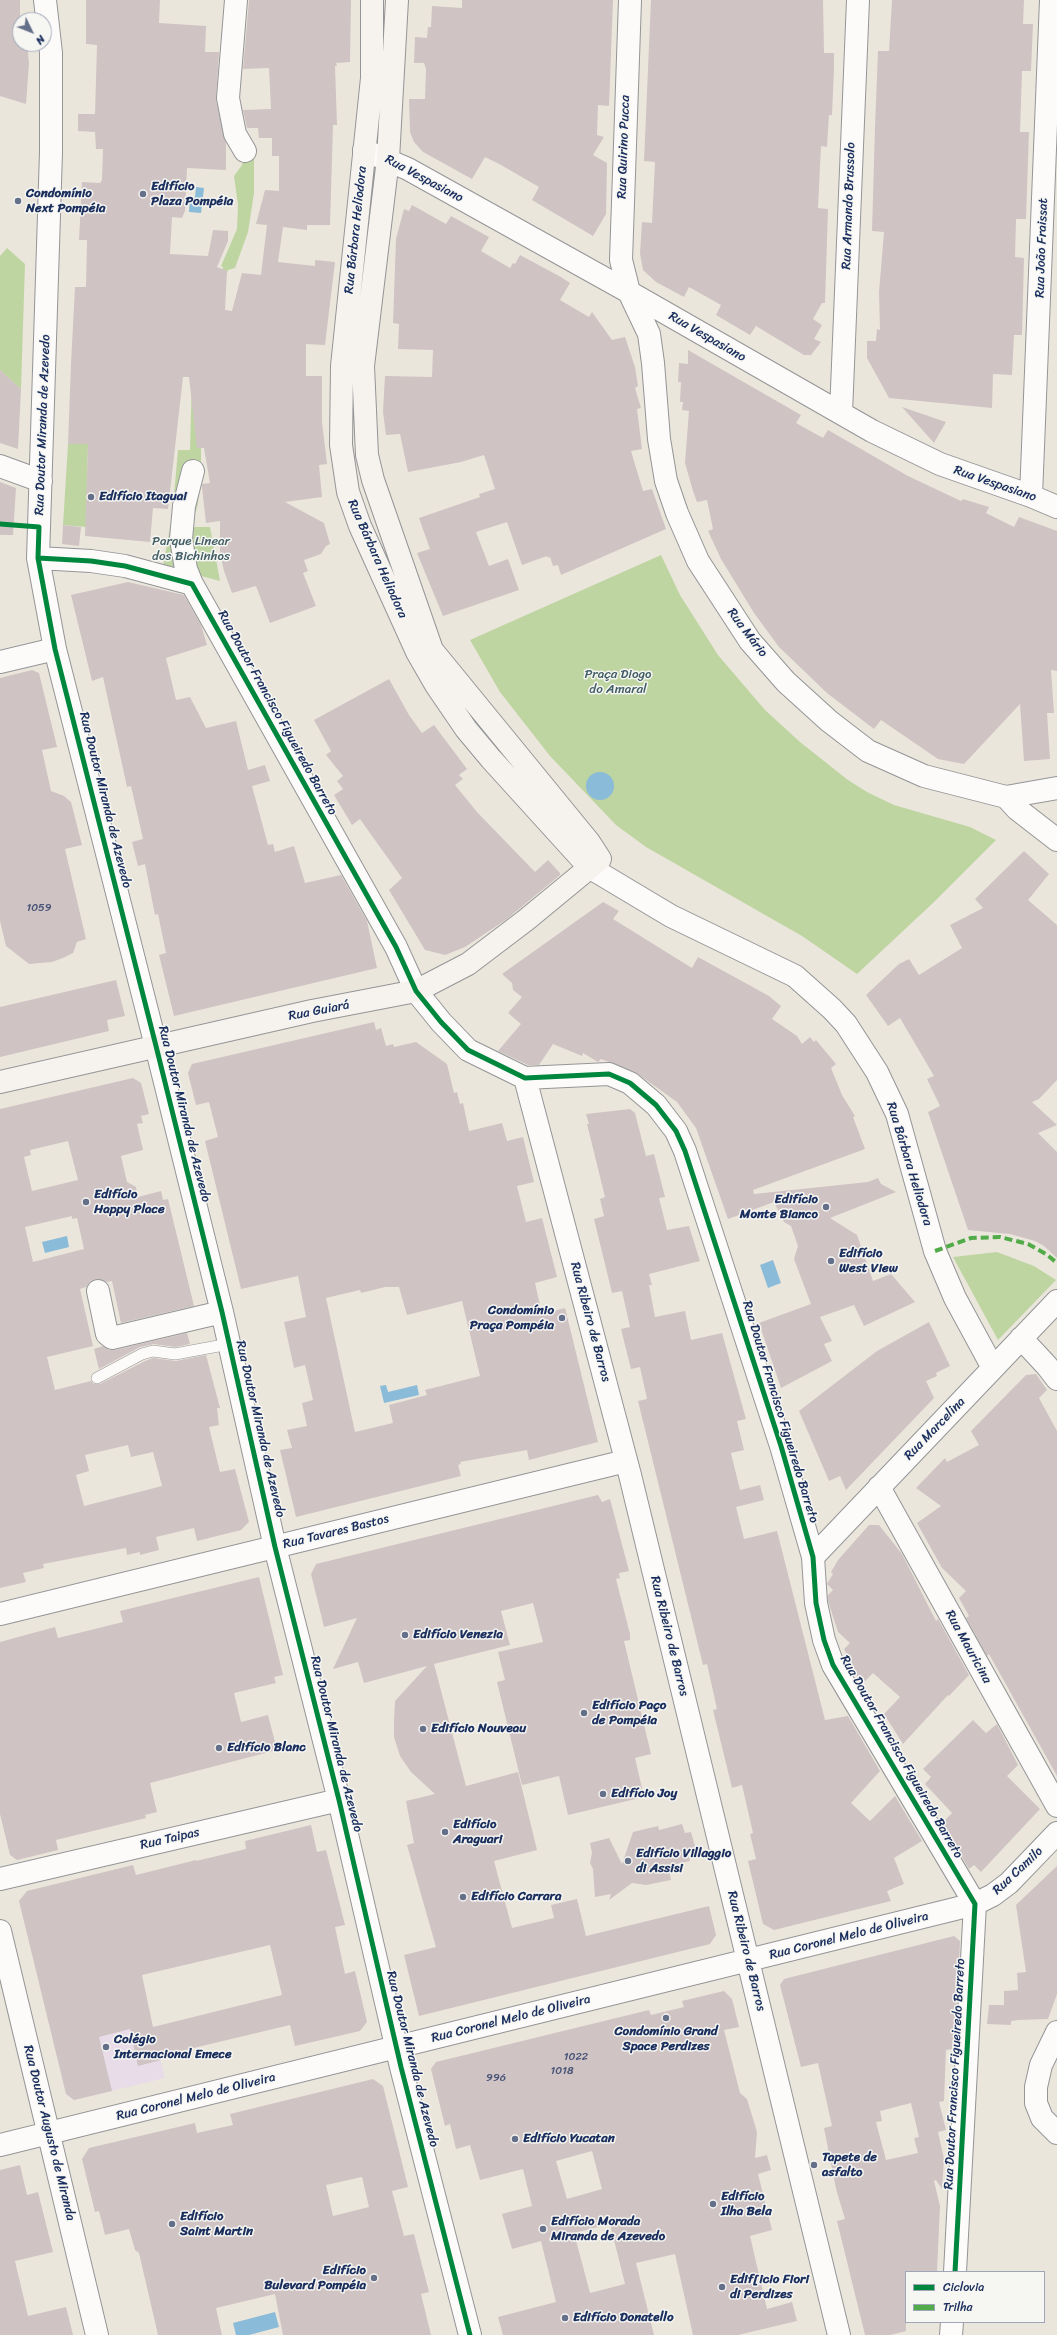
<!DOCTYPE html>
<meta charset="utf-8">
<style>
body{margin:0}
#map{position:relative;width:1057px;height:2335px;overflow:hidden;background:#ebe6db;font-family:Sriracha,sans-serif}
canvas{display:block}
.legend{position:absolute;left:905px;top:2271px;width:140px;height:52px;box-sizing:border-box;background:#f6f6f2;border:1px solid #9ea6b7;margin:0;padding:5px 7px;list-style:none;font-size:12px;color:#1b2f5e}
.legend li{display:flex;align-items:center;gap:8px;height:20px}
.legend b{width:20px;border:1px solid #9ea6b7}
.north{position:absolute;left:12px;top:12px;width:40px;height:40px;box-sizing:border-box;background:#f6f6f2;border:1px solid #9ea6b7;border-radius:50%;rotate:133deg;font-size:11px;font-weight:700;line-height:16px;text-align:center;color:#1b2f5e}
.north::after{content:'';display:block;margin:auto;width:14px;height:18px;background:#646f8a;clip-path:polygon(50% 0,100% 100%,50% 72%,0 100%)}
</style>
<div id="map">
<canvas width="1057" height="2335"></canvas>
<ul class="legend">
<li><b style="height:5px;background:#00873e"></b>Ciclovia</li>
<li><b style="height:5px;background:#52ab49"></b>Trilha</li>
</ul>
<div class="north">N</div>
</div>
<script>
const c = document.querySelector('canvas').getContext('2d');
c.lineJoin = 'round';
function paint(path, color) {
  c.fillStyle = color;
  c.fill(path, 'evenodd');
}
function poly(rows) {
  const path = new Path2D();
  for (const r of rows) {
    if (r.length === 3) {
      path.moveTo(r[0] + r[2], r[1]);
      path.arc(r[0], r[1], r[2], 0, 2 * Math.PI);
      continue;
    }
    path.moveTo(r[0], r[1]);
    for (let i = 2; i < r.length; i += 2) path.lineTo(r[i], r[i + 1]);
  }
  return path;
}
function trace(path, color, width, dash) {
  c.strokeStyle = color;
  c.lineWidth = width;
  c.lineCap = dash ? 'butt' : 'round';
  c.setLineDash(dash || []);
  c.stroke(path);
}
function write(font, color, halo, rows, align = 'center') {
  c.font = font + ' Sriracha,sans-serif';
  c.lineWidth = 3;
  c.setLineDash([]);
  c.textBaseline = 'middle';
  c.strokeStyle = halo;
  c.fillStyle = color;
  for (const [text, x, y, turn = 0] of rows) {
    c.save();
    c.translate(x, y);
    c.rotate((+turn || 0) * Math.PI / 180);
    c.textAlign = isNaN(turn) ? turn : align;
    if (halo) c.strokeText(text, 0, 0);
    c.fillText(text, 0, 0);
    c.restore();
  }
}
paint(poly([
 [140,1975,165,2078,74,2100,66,2094,50,2027,124,2009]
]), '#e7dce8');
paint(poly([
 [254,152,254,193,248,232,235,268,228,270,205,330,201,380,201,460,198,504,191,527,210,527,220,581,163,566,172,517,178,450,190,450,192,377,188,375,223,267,221,266,237,229,238,205,234,176,242,165,243,154],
 [7,248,25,264,21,389,0,370,0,256],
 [68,444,88,444,86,527,63,525],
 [661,555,680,595,718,655,765,710,800,742,848,780,867,792,894,805,970,827,996,840,933,903,857,974,802,936,646,847,616,825,550,756,500,692,470,640],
 [997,1252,1034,1266,1056,1280,998,1340,953,1257]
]), '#bed5a2');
paint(poly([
 [196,187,204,188,201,213,189,212,190,197,195,197],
 [600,786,14],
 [67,1236,69,1247,45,1253,42,1242],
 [773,1260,781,1283,768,1288,760,1265],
 [386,1385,388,1392,417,1385,419,1395,384,1403,380,1386],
 [275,2312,279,2327,249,2335,236,2335,233,2323]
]), '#8abbd9');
paint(poly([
 [0,0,20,0,20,44,27,44,29,63,26,104,0,96],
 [86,0,160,0,159,23,206,26,205,52,219,52,216,100,226,143,226,170,187,168,185,211,182,218,172,217,170,254,208,256,213,230,228,231,228,241,217,267,227,271,225,310,232,311,242,273,261,275,267,225,256,224,265,190,279,191,279,156,272,156,272,138,259,138,258,128,247,128,243,110,271,109,269,68,243,69,249,0,351,0,350,62,336,63,337,66,335,66,337,125,333,125,330,225,307,225,307,230,283,227,278,262,315,266,315,260,335,262,325,345,306,344,306,376,322,376,322,422,327,464,319,465,322,497,285,502,324,523,330,544,326,546,321,554,304,560,308,571,303,573,316,606,270,623,256,586,232,593,224,571,220,553,220,521,206,523,202,487,202,484,210,483,204,448,197,448,189,377,183,377,168,509,153,508,150,542,85,536,88,444,68,444,71,364,75,287,86,287,87,240,79,240,82,182,100,183,102,180,103,149,96,149,95,132,78,131,78,114,95,114,97,45,86,44],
 [462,0,613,0,609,106,598,105,597,135,604,137,593,155,607,163,606,214,593,236,532,200,539,187,501,165,485,157,472,179,423,152,414,142,410,132,409,99,425,99,426,69,424,63,414,63,415,37,427,38,428,27,431,27,432,6,462,8],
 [651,0,823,0,824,53,834,53,834,69,832,115,829,115,827,147,821,146,818,208,828,209,825,303,822,303,813,319,822,325,814,339,821,342,811,355,804,355,756,326,750,335,716,315,721,305,689,287,684,297,656,282,643,270,640,254,642,222,652,223,655,162,644,161],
 [892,0,1024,0,1023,24,1033,24,1031,71,1022,71,1020,132,1029,132,1026,219,1016,219,1015,257,1024,258,1022,335,1014,335,1012,375,993,374,992,408,889,398,867,358,867,341,876,341,877,329,880,330,879,292,884,232,872,231,875,127,878,51,889,51],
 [412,205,446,224,451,216,489,237,481,251,510,268,513,263,515,264,520,255,561,277,570,283,560,300,589,317,592,312,612,340,625,337,635,367,638,386,635,388,641,408,637,409,642,449,631,451,643,491,652,489,666,529,561,575,558,565,553,566,550,557,548,558,547,556,522,565,507,522,476,532,489,566,508,559,519,590,443,616,417,553,430,549,419,518,480,497,479,494,495,489,484,455,461,462,408,472,400,434,386,435,383,412,385,376,432,377,433,350,398,349,399,324,393,323,396,239,404,209,409,211],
 [688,350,801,415,796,423,823,438,828,430,908,476,961,501,963,499,989,507,986,513,1014,527,1019,517,1057,531,1057,671,1051,670,1054,713,1047,713,1050,759,1024,761,1020,704,964,764,938,759,881,720,874,729,827,693,779,647,754,613,721,559,708,531,713,529,707,500,697,502,693,491,685,463,689,411,682,410,683,402,680,402,681,382,678,382,679,363,688,364],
 [0,370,21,389,18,449,0,443],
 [902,407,946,422,934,443],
 [0,482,16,488,13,535,0,535],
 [63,525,81,527,79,546,62,544],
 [128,582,184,595,201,625,207,645,166,658,176,700,190,697,206,728,236,721,248,770,265,765,270,781,252,786,268,845,273,844,275,852,294,846,305,883,341,875,367,921,377,968,174,1016,159,955,166,953,158,914,155,915,145,864,138,866,132,842,143,839,131,786,127,787,103,677,92,681,71,595],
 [32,670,39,673,57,747,42,750,51,791,64,796,71,802,82,845,65,849,86,939,77,942,73,953,63,958,52,962,29,964,6,946,0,921,0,678],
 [389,679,409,715,422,733,434,725,467,769,459,775,463,779,455,785,477,812,535,872,548,860,560,873,560,875,507,919,465,947,445,955,425,950,389,890,402,878,360,819,352,825,334,795,343,789,337,781,343,776,326,755,331,751,314,720],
 [1024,851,1049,874,1028,900,1057,925,1057,1080,1039,1099,1032,1102,1057,1125,1038,1133,1057,1152,1057,1258,1044,1246,1035,1241,1010,1234,968,1230,928,1112,940,1106,927,1079,934,1076,900,1018,888,1026,866,995,899,964,909,959,919,975,962,948,950,925,983,908,975,899],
 [603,902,619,911,613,919,692,968,698,957,769,996,781,1006,772,1019,797,1036,802,1044,810,1037,814,1042,816,1040,836,1064,831,1068,842,1095,855,1116,853,1117,865,1149,753,1190,754,1194,868,1182,878,1178,881,1184,896,1192,830,1218,857,1235,873,1281,891,1274,915,1302,864,1326,854,1305,820,1317,832,1341,824,1344,832,1361,781,1388,759,1323,811,1304,794,1259,798,1246,791,1226,784,1222,774,1202,728,1219,696,1128,677,1102,635,1072,601,1059,598,1062,583,1053,582,1056,553,1044,539,1065,528,1065,498,1051,521,1024,508,1013,522,997,513,990,512,983,502,974],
 [116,980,125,1016,107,1020,109,1031,0,1057,0,1007],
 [374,1022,376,1030,381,1028,386,1046,393,1044,394,1047,416,1042,447,1064,454,1093,457,1092,460,1104,463,1103,469,1131,502,1123,507,1141,523,1137,534,1182,517,1186,526,1222,542,1218,557,1277,535,1283,542,1314,565,1308,598,1442,529,1460,527,1450,460,1462,461,1464,458,1465,461,1476,296,1517,280,1450,292,1448,287,1430,307,1426,302,1403,313,1400,305,1365,294,1368,284,1322,306,1317,298,1276,241,1289,205,1141,218,1137,209,1102,196,1105,188,1073,192,1064],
 [385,1287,399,1287,407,1315,462,1301,480,1376,425,1390,427,1395,389,1405,393,1423,355,1432,326,1298,360,1290,361,1293],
 [133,1078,141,1083,149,1114,141,1116,143,1123,137,1124,143,1150,121,1156,127,1182,136,1187,138,1197,161,1191,163,1200,168,1199,194,1306,121,1323,112,1281,107,1282,96,1279,90,1281,86,1287,80,1289,93,1346,47,1357,55,1390,91,1381,94,1384,100,1384,145,1361,153,1358,176,1361,206,1355,220,1408,217,1408,219,1425,209,1427,220,1472,235,1469,249,1522,241,1530,197,1541,194,1528,156,1537,159,1550,140,1555,140,1552,127,1555,126,1548,43,1564,44,1568,23,1573,26,1582,0,1588,0,1109],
 [68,1141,78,1180,32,1191,24,1157,31,1155,30,1150],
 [72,1216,72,1219,77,1218,84,1249,33,1262,25,1227],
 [128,1445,131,1457,153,1452,162,1486,84,1506,76,1475,89,1471,85,1455],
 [630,1109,635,1113,646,1156,654,1154,665,1197,659,1198,667,1230,689,1226,700,1261,649,1274,652,1285,649,1285,655,1317,685,1311,691,1340,722,1333,746,1419,737,1421,744,1450,731,1453,740,1490,760,1485,764,1500,736,1507,744,1539,777,1531,825,1720,848,1716,880,1771,851,1803,870,1821,895,1796,922,1841,894,1858,904,1884,887,1891,891,1901,774,1930,763,1924,748,1861,756,1859,750,1834,753,1833,742,1785,732,1788,713,1710,717,1709,707,1664,703,1665,638,1401,647,1399,640,1367,631,1369,621,1329,630,1327,622,1291,612,1293,594,1219,604,1216,600,1199,605,1197,587,1124,589,1124,586,1114],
 [929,1322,950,1366,936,1373,937,1376,926,1381,934,1398,846,1490,840,1476,829,1481,799,1411,877,1351],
 [187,1333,190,1344,175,1347,154,1344,140,1347,99,1369,94,1349,103,1346,109,1350,115,1350],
 [1036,1374,1047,1390,1039,1398,1057,1431,1057,1776,989,1654,987,1656,966,1618,969,1616,959,1598,966,1591,942,1568,917,1523,941,1506,916,1488,945,1458,947,1462,979,1445,971,1431,1026,1375],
 [598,1495,602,1502,610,1499,629,1571,619,1573,620,1578,616,1579,630,1634,630,1640,624,1641,651,1754,635,1758,644,1797,568,1815,559,1776,522,1785,497,1682,505,1680,498,1652,543,1642,533,1603,501,1611,510,1645,434,1664,466,1786,518,1772,537,1850,494,1861,512,1928,554,1918,551,1905,577,1899,586,1936,709,1906,716,1935,710,1944,419,2016,404,1955,436,1947,407,1845,414,1843,406,1801,435,1794,411,1772,400,1756,394,1737,394,1721,395,1701,427,1666,364,1683,358,1662,333,1669,357,1618,324,1627,311,1574,316,1564],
 [869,1525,879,1525,902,1554,936,1621,938,1619,969,1675,949,1696,948,1695,903,1744,884,1714,900,1697,873,1673,861,1685,844,1649,850,1643,838,1632,828,1601,828,1595,833,1590,827,1584,833,1574,831,1572,838,1560],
 [259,1577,283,1675,274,1677,276,1683,234,1693,241,1722,268,1715,277,1750,150,1783,157,1812,145,1815,146,1818,56,1840,58,1850,17,1860,10,1855,0,1814,0,1642,55,1627,58,1638,123,1622,120,1611],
 [973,1720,986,1733,997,1724,1018,1765,1007,1776,1040,1809,981,1872,974,1865,969,1869,942,1823,952,1813,925,1784,931,1777,923,1769],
 [682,1824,685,1833,691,1832,696,1850,688,1852,690,1861,668,1866,671,1880,646,1885,632,1883,609,1900,611,1894,595,1897,593,1869,590,1863,592,1853,590,1843,609,1838,622,1864,633,1832,658,1826,659,1830],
 [311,1825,317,1852,326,1850,340,1905,345,1925,335,1927,345,1974,355,1971,367,2022,360,2031,295,2046,290,2025,160,2056,161,2060,138,2066,130,2029,99,2037,112,2091,74,2100,66,2094,19,1901,27,1891,133,1865,136,1875,196,1860,196,1861,246,1849,245,1841],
 [270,1945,282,1995,153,2027,142,1975],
 [1057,1866,1057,1994,1048,2019,1018,2020,1011,2021,1011,2025,987,2024,989,2005,1004,2005,1004,1991,1018,1990,1017,1973,1026,1972,1016,1905],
 [954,1936,960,1941,958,1989,952,2049,946,2050,944,2101,939,2102,946,2130,938,2132,944,2159,942,2189,936,2180,934,2181,940,2206,937,2272,906,2272,906,2331,890,2335,865,2335,837,2221,845,2219,836,2189,824,2128,832,2126,818,2063,801,2067,780,1985,784,1979],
 [911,2103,919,2137,914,2138,918,2153,886,2160,876,2122,882,2121,880,2111],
 [724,1991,732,1999,739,2027,724,2030,740,2093,747,2099,757,2132,755,2158,767,2155,771,2170,758,2174,772,2230,750,2236,767,2309,792,2302,797,2321,738,2335,693,2335,675,2254,636,2263,654,2335,503,2335,498,2317,556,2302,541,2241,512,2249,502,2214,532,2206,523,2169,480,2180,470,2145,456,2149,450,2124,445,2126,431,2069,436,2062,649,2010,651,2015,684,2007,682,2001],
 [592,2151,602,2189,567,2199,556,2161],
 [610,2224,625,2284,590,2293,574,2233],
 [373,2079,383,2086,408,2187,392,2191,404,2236,414,2234,429,2292,421,2294,431,2335,283,2335,275,2294,216,2308,222,2335,158,2335,139,2253,135,2250,129,2229,105,2235,99,2211,95,2212,82,2159,89,2148,195,2123,197,2133,233,2125,230,2114],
 [362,2177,369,2207,333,2216,326,2185],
 [20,2165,27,2195,38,2192,53,2252,15,2261,28,2316,66,2307,73,2335,0,2335,0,2170]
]), '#cfc3c4');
const lane = poly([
 [97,1378,142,1354,153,1351,175,1354,229,1344]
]);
const street = poly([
 [45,0,51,53,51,152,38,558,55,649,156,1046,222,1312,275,1547,339,1800,401,2067,470,2335],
 [236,0,228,98,235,134,245,151],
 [630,0,621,260,629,292,649,334,653,363,659,439,666,481,677,513,698,561,750,641,786,682,829,721,868,751,924,776,1006,797,1057,788],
 [364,150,408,169,629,292,872,431,940,464,1031,496,1057,507],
 [841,413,858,0],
 [0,466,41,481],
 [1031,496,1051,0],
 [38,558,91,561,125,566,192,584,396,947,416,991,441,1022,468,1050,525,1078,609,1074,630,1083,656,1105,676,1131,685,1151,781,1446,813,1557,816,1603,824,1640,833,1665,975,1904,955,2272],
 [192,584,186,569,181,539,184,506,193,471],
 [0,662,55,649],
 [1006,797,1017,809,1057,840],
 [589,867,671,916,795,976,832,1009,846,1024,877,1072,897,1114,935,1251,955,1298,993,1368],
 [525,1078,630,1475,839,2335],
 [98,1291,107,1334,112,1338,222,1312],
 [1021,1338,1047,1366,1057,1379],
 [879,1487,1057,1806],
 [813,1557,1057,1301],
 [0,1614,626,1461],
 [0,1879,339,1800],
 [0,1931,97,2335],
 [1057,2032,1041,2065,1036,2087,1036,2103,1042,2118,1057,2133],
 [0,2145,975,1904,993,1895,1009,1883,1057,1833],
 [951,2335,952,2322]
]);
const secondary = poly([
 [372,0,372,78,342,366,341,445,348,492,360,526,417,652,436,685,466,729,491,759,589,867],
 [0,1082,312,1011,416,991,468,964,526,920,600,859,589,842,432,650,373,480,367,455,363,366,388,159,397,0]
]);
trace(lane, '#949597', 12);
trace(street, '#949597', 24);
trace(secondary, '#949597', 24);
trace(lane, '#fcfbfa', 11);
trace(street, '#fcfbfa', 22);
trace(secondary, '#f6f3ef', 22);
trace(poly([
 [935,1251,971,1238,1000,1237,1028,1244,1046,1254,1057,1263]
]), '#52ab49', 4, [8, 4]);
trace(poly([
 [0,524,39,527,38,558,55,649,156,1046,222,1312,275,1547,339,1800,401,2067,470,2335],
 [38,558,91,561,125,566,192,584,396,947,416,991,441,1022,468,1050,525,1078,609,1074,630,1083,656,1105,676,1131,685,1151,781,1446,813,1557,816,1603,824,1640,833,1665,975,1904,955,2272]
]), '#00873e', 5);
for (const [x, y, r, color] of [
 [143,194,4,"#646f8a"],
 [18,201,4,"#646f8a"],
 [91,497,4,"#646f8a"],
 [86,1202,4,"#646f8a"],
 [826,1207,4,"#646f8a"],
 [831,1261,4,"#646f8a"],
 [562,1318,4,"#646f8a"],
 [405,1635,4,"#646f8a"],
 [584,1713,4,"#646f8a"],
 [423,1729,4,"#646f8a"],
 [219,1748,4,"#646f8a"],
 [603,1794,4,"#646f8a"],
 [445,1832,4,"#646f8a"],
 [628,1861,4,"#646f8a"],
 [463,1897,4,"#646f8a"],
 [666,2018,4,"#646f8a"],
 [106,2047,4,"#646f8a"],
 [515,2139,4,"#646f8a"],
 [814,2165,4,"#646f8a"],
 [713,2204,4,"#646f8a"],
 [172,2224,4,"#646f8a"],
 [543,2229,4,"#646f8a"],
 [374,2278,4,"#646f8a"],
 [722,2287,4,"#646f8a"],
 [565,2318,4,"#646f8a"]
]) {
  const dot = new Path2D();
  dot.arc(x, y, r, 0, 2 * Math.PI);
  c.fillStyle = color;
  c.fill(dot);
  trace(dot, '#f6f6f2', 1.5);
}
write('11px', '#485478', null, [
 ["1059",39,908],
 ["1022",576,2057],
 ["1018",562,2071],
 ["996",496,2078]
]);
write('13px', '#1b2f5e', '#f6f6f2', [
 ["Rua Quirino Pucca",624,147,-88],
 ["Rua Vespasiano",424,179,28],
 ["Rua Armando Brussolo",849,206,-88],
 ["Rua Bárbara Heliodora",356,230,-84],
 ["Rua João Fraissat",1042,248,-88],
 ["Rua Vespasiano",707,337,30],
 ["Rua Doutor Miranda de Azevedo",43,425,-88],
 ["Rua Vespasiano",995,484,19],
 ["Rua Bárbara Heliodora",377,559,66],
 ["Rua Mário",747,633,53],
 ["Rua Doutor Francisco Figueiredo Barreto",277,713,61],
 ["Rua Doutor Miranda de Azevedo",105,800,76],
 ["Rua Guiará",319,1011,-11],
 ["Rua Doutor Miranda de Azevedo",184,1114,76],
 ["Rua Bárbara Heliodora",909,1164,73],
 ["Rua Ribeiro de Barros",590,1322,75],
 ["Rua Doutor Francisco Figueiredo Barreto",780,1412,73],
 ["Rua Doutor Miranda de Azevedo",260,1429,77],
 ["Rua Marcelina",935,1429,-46],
 ["Rua Tavares Bastos",336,1532,-14],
 ["Rua Ribeiro de Barros",669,1636,76],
 ["Rua Mauricina",968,1647,61],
 ["Rua Doutor Miranda de Azevedo",336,1744,76],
 ["Rua Doutor Francisco Figueiredo Barreto",901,1757,60],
 ["Rua Taipas",170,1839,-13],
 ["Rua Camilo",1018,1871,-43],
 ["Rua Coronel Melo de Oliveira",849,1936,-14],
 ["Rua Ribeiro de Barros",746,1951,76],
 ["Rua Coronel Melo de Oliveira",511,2019,-14],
 ["Rua Doutor Miranda de Azevedo",412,2059,76],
 ["Rua Doutor Francisco Figueiredo Barreto",955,2074,-87],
 ["Rua Coronel Melo de Oliveira",196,2097,-14],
 ["Rua Doutor Augusto de Miranda",49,2133,76]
]);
write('bold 13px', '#1b2f5e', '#f6f6f2', [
 ["Edifício",151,187],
 ["Plaza Pompéia",151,202],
 ["Condomínio",26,194],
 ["Next Pompéia",26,209],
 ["Edifício Itaguai",99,497],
 ["Edifício",94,1195],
 ["Happy Place",94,1210],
 ["Edifício",818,1200,"right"],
 ["Monte Bianco",818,1215,"right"],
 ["Edifício",839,1254],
 ["West View",839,1269],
 ["Condomínio",554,1311,"right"],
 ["Praça Pompéia",554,1326,"right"],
 ["Edifício Venezia",413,1635],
 ["Edifício Paço",592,1706],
 ["de Pompéia",592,1721],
 ["Edifício Nouveau",431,1729],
 ["Edifício Blanc",227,1748],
 ["Edifício Joy",611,1794],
 ["Edifício",453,1825],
 ["Araguari",453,1840],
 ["Edifício Villaggio",636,1854],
 ["di Assisi",636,1869],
 ["Edifício Carrara",471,1897],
 ["Condomínio Grand",666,2032,"center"],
 ["Space Perdizes",666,2047,"center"],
 ["Colégio",114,2040],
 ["Internacional Emece",114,2055],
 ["Edifício Yucatan",523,2139],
 ["Tapete de",822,2158],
 ["asfalto",822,2173],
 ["Edifício",721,2197],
 ["Ilha Bela",721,2212],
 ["Edifício",180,2217],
 ["Saint Martin",180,2232],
 ["Edifício Morada",551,2222],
 ["Miranda de Azevedo",551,2237],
 ["Edifício",366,2271,"right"],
 ["Bulevard Pompéia",366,2286,"right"],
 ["Edif[icio Fiori",730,2280],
 ["di Perdizes",730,2295],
 ["Edifício Donatello",573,2318]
], 'left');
write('13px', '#415d65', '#f6f6f2', [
 ["Parque Linear",191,542],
 ["dos Bichinhos",191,557],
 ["Praça Diogo",618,675],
 ["do Amaral",618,690]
]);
</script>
